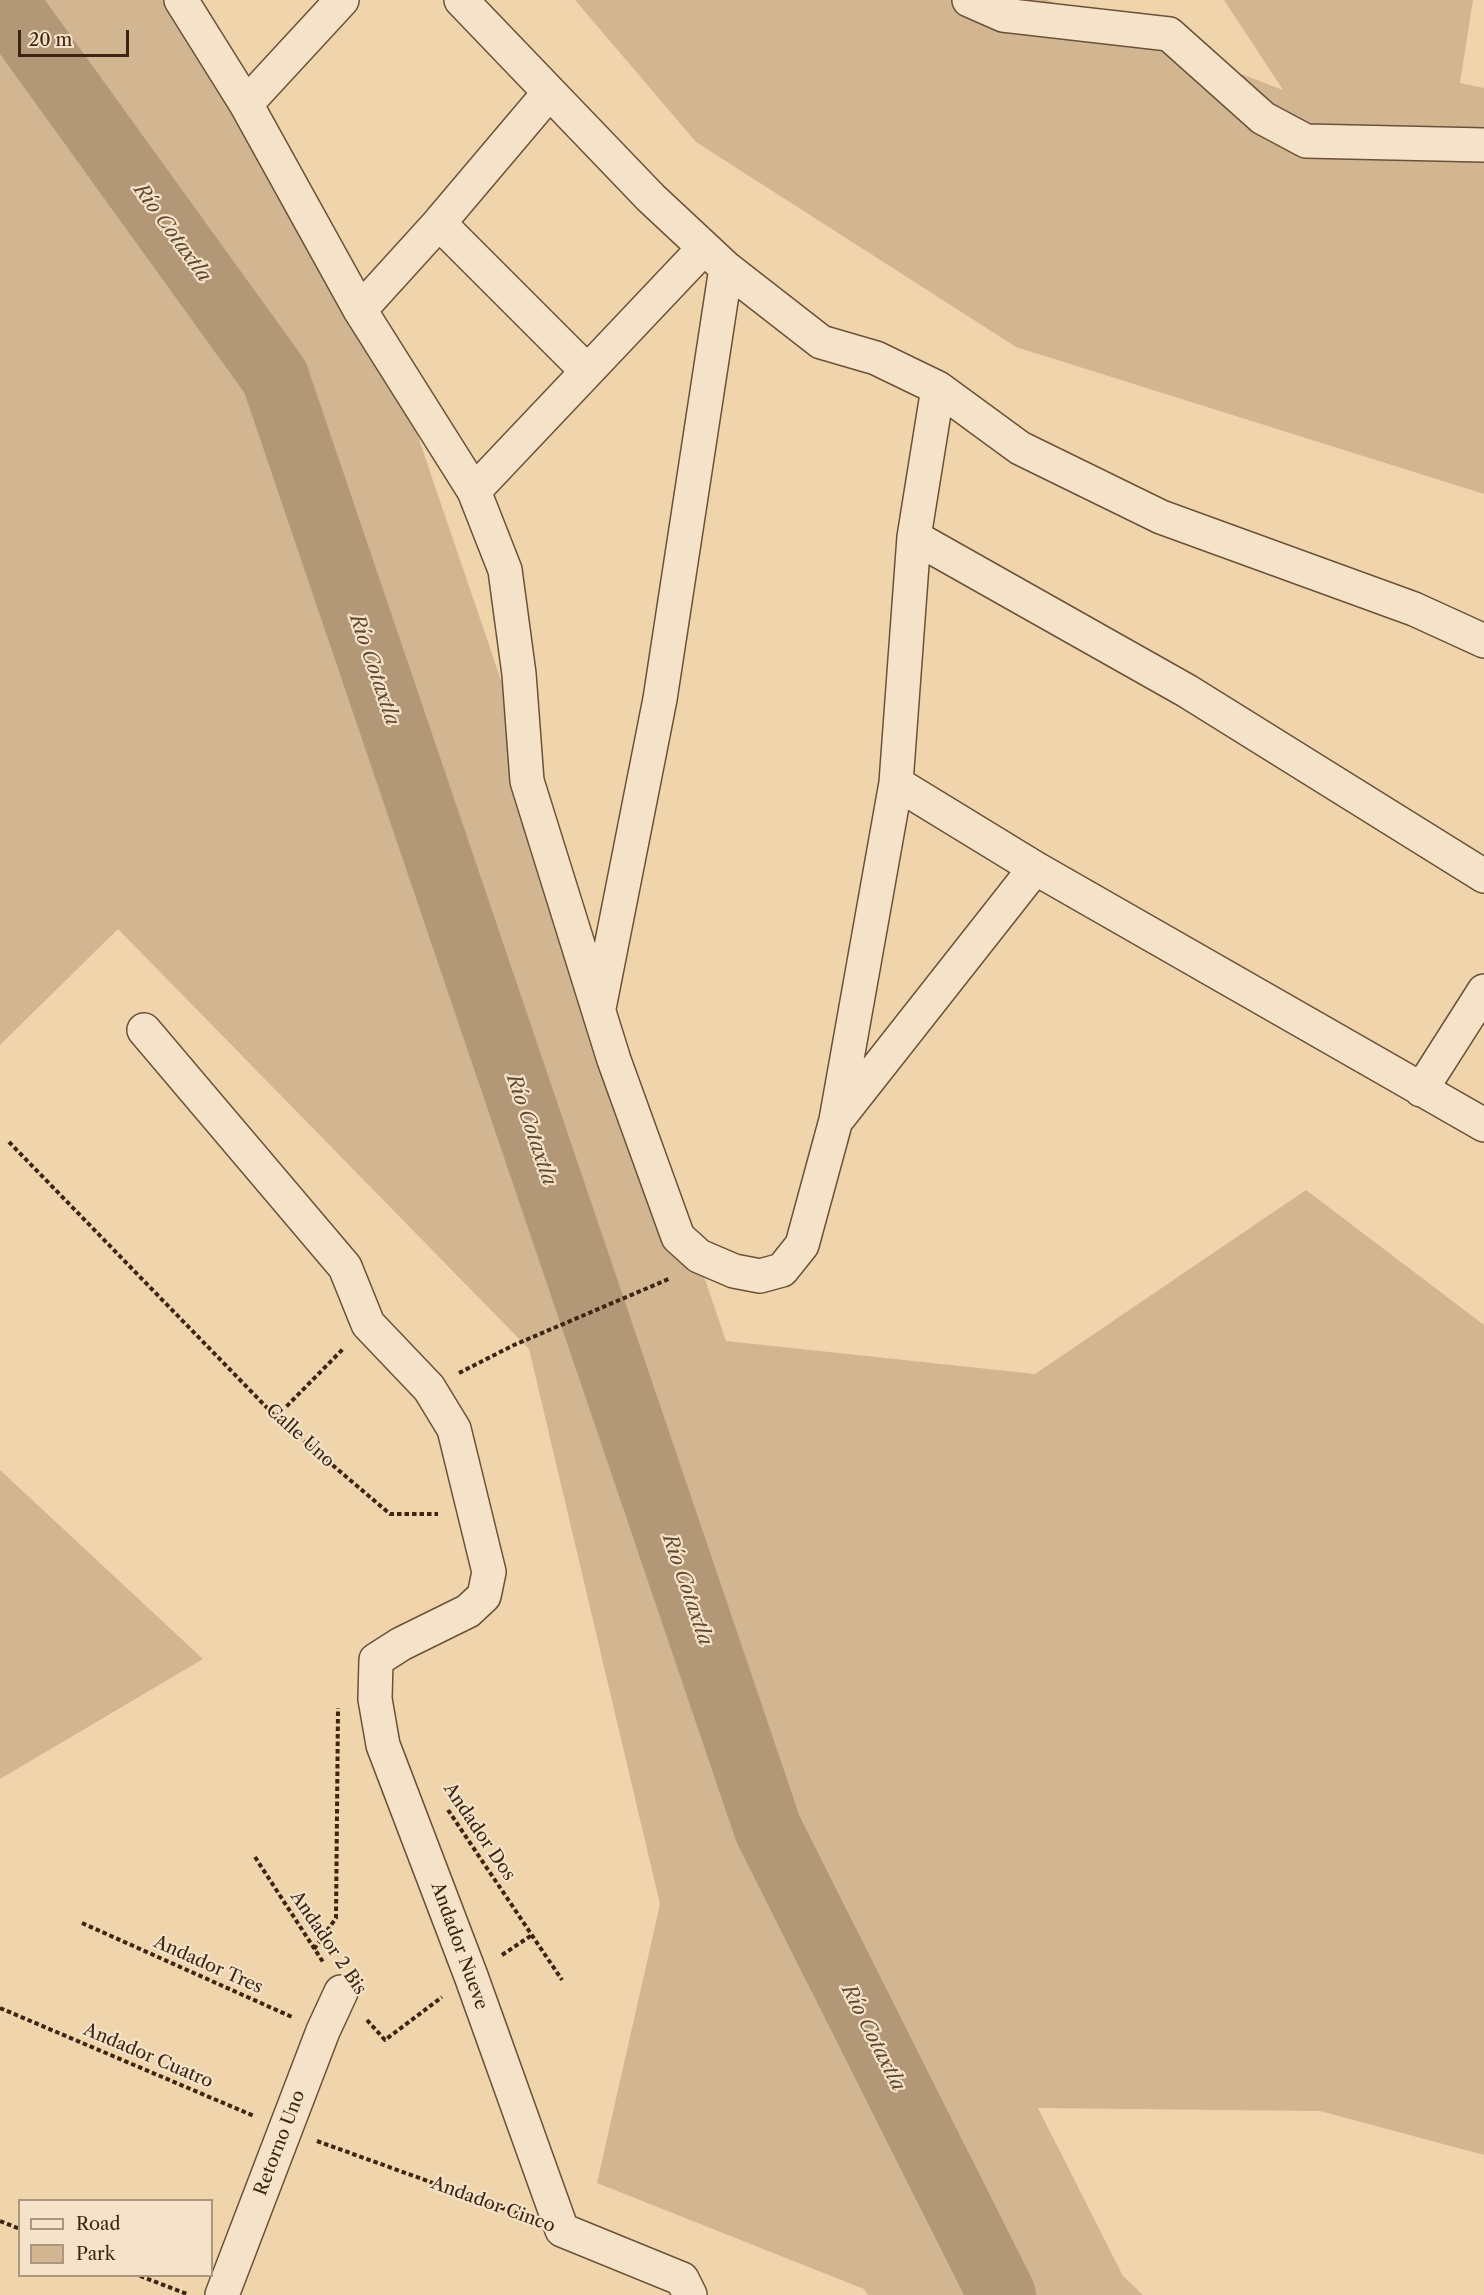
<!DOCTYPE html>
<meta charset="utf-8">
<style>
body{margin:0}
#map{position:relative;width:1484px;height:2295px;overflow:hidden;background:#f0d4ac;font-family:"Libre Caslon Text",serif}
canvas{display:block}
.legend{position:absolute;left:18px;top:2199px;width:195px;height:78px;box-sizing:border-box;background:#f5e3c9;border:2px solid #ab9780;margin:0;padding:8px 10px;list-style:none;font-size:18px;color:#3d2512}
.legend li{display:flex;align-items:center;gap:12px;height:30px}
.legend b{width:30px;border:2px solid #ab9780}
.scale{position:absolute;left:18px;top:30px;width:111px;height:27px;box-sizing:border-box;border:3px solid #3d2512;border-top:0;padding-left:8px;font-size:18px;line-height:21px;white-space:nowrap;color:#3d2512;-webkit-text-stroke:4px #f5e3c9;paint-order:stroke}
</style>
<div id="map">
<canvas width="1484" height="2295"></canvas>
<ul class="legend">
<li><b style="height:8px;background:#f5e3c9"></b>Road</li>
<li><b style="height:16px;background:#d2b692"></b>Park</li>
</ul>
<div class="scale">20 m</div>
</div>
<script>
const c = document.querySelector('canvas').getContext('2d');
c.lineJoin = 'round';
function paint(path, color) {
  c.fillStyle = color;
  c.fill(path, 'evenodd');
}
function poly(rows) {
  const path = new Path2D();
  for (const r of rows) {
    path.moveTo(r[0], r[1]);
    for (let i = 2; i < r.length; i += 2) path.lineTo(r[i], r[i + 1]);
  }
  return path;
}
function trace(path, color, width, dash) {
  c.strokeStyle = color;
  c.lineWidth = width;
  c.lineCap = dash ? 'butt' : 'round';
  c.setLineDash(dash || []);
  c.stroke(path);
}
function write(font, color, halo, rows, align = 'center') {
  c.font = font + ' "Libre Caslon Text",serif';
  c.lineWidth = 4.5;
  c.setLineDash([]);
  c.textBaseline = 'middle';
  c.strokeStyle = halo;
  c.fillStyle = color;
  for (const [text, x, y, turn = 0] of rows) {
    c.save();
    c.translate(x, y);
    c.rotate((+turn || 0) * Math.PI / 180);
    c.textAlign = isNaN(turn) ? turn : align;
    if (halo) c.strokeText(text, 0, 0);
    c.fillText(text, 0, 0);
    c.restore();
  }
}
paint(poly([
 [0,0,195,0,394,366,726,1341,1035,1374,1306,1190,1484,1325,1484,2155,1320,2111,1038,2108,1123,2276,1143,2295,868,2295,864,2289,597,2183,660,1904,529,1349,118,929,0,1045],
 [575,0,1047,0,1283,90,1224,0,1473,0,1460,83,1484,88,1484,494,1016,347,696,142],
 [0,1470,203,1659,0,1779]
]), '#d2b692');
trace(poly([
 [3,0,275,377,768,1829,1002,2295]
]), '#b39878', 68);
const minor = poly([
 [181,0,246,104,360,310,474,491,505,570,519,674,527,781,614,1060,678,1237,699,1256,734,1271,760,1276,782,1270,802,1245,836,1120,896,783,914,537,938,388],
 [461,0,651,198,726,268,821,342,876,358,938,388,1020,448,1161,517,1414,609,1484,641],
 [969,0,1003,15,1169,34,1263,118,1306,141,1484,145],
 [246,104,342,0],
 [439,223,587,371],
 [360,310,439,223,549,93],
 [474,491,704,248],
 [914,537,1187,691,1484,876],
 [896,783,1035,868,1484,1125],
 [599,1008,660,699,726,268],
 [144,1030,345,1267,368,1324,429,1388,454,1429,489,1572,484,1596,468,1611,401,1644,376,1660,375,1699,383,1745,471,1976,562,2230,682,2279,690,2295],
 [1421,1090,1484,991],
 [839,1117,1035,868],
 [222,2295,323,2031,341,1992]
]);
trace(minor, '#6a5138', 36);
trace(poly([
 [9,1142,276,1417,390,1514,438,1514],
 [459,1373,514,1345,671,1278],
 [276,1417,343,1349],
 [448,1810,562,1980],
 [255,1857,323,1962],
 [82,1923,292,2017],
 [314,1949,336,1918,338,1708],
 [502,1955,532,1935],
 [0,2008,254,2116],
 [367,2020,385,2040,442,1997],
 [317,2141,519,2214],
 [0,2221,20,2229],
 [140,2276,187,2294]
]), '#3d2512', 4, [4.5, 3]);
trace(minor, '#f5e3c9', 33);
write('18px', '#3d2512', '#f5e3c9', [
 ["Calle Uno",300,1436,42],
 ["Andador Dos",479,1832,56],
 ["Andador 2 Bis",328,1943,56],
 ["Andador Nueve",459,1946,70],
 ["Andador Tres",208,1965,24],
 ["Andador Cuatro",148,2056,23],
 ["Retorno Uno",280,2143,-69],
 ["Andador Cinco",493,2205,20]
]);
write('italic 20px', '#604831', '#f5e3c9', [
 ["Río Cotaxtla",172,233,54],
 ["Río Cotaxtla",374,670,71],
 ["Río Cotaxtla",531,1130,71],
 ["Río Cotaxtla",687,1590,71],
 ["Río Cotaxtla",873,2038,63]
]);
</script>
